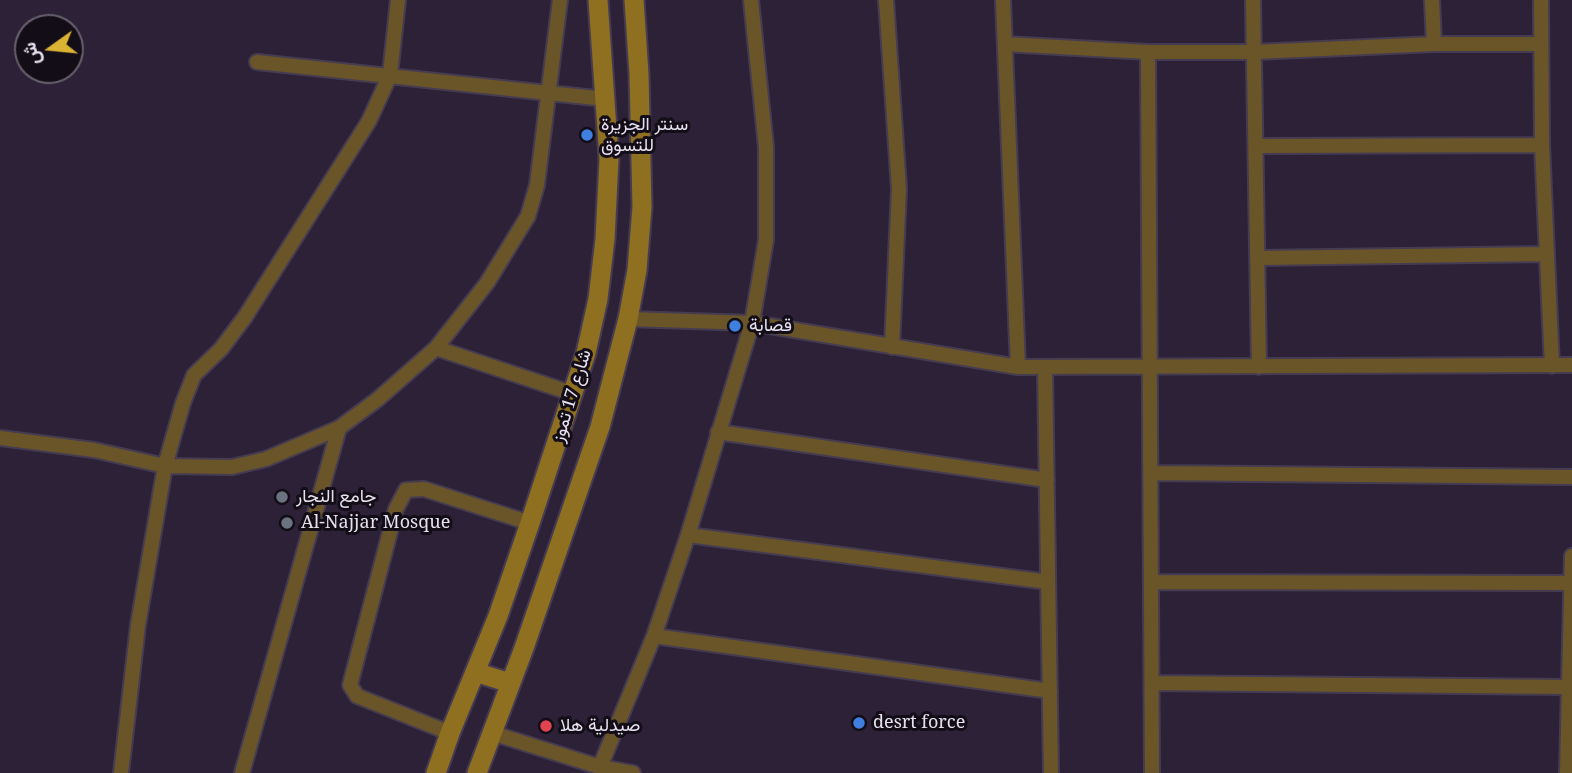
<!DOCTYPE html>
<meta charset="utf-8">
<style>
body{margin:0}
#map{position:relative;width:1572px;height:773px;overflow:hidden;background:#2c2137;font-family:"Noto Serif",Vazirmatn,serif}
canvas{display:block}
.north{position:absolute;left:14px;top:14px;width:70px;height:70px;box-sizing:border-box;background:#120d17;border:2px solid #67616d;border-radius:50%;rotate:255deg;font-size:19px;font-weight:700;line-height:28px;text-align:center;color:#e7e0ef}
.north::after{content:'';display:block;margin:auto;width:24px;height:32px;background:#dbb333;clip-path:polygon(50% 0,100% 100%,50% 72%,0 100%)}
</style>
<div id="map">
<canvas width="1572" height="773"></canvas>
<div class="north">ش</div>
</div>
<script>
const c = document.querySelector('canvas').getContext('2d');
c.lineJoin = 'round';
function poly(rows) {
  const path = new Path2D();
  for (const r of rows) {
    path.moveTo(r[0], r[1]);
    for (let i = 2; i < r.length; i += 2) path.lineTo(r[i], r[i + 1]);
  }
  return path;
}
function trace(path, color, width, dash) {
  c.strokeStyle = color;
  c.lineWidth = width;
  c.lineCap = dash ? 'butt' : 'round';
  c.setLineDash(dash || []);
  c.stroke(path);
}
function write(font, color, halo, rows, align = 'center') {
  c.font = font + ' "Noto Serif",Vazirmatn,serif';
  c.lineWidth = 6;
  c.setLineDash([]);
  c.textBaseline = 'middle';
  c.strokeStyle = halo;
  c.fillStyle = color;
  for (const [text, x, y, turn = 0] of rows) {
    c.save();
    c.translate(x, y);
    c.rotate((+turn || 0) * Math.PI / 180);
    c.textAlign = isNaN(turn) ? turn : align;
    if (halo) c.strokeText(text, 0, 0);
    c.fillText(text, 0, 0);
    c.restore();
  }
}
const minor = poly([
 [886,0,899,189,892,347],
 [1003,0,1018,367],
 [1253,0,1259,367],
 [1432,0,1434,44],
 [1541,0,1542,145,1552,366],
 [1005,44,1148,52,1255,52,1434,44,1540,44],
 [1148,52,1152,773],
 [257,62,605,99],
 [1256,146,1542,145],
 [1258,258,1546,254],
 [628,319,752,323,1018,367,1572,365],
 [436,348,574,394],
 [1045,368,1051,773],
 [718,432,1047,480],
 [0,438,94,450,165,466,232,467,266,459,339,428,378,399,436,348,487,283,528,216,537,185,560,0],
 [1151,473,1572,477],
 [688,535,1048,582],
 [1151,582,1571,583],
 [654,636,1050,691],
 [1152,683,1568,687],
 [450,733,357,696,350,685,396,509,406,490,424,489,530,523],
 [492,733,600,767,633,773],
 [600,767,654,636,688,535,752,323,766,240,766,147,751,0],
 [121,773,138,625,165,466,183,403,194,375,221,349,245,317,369,121,390,75,398,0],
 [242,773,339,428],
 [1567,773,1572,556]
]);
const secondary = poly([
 [475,672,510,683],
 [436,773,450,733,498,616,530,523,586,353,598,299,605,239,609,159,598,0],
 [477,773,524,648,600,427,628,319,637,270,642,207,639,74,634,0]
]);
trace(minor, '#463c51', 18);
trace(secondary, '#463c51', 23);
trace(minor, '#6a5529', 14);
trace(secondary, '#8f6f20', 19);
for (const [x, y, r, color] of [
 [587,135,7,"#3f7fe0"],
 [735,326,7,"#3f7fe0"],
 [282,497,7,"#6b7280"],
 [287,523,7,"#6b7280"],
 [859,723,7,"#3f7fe0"],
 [546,726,7,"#e0444e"]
]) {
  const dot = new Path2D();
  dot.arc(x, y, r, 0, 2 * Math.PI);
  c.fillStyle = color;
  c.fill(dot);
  trace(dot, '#120d17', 2.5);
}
write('18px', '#e7e0ef', '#120d17', [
 ["سنتر الجزيرة",601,125],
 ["للتسوق",601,146],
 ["قصابة",749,326],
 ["جامع النجار",296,497],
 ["Al-Najjar Mosque",301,523],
 ["desrt force",873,723],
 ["صيدلية هلا",560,726]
], 'left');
write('18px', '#e7e0ef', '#120d17', [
 ["شارع 17 تموز",572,396,-73]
]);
</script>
